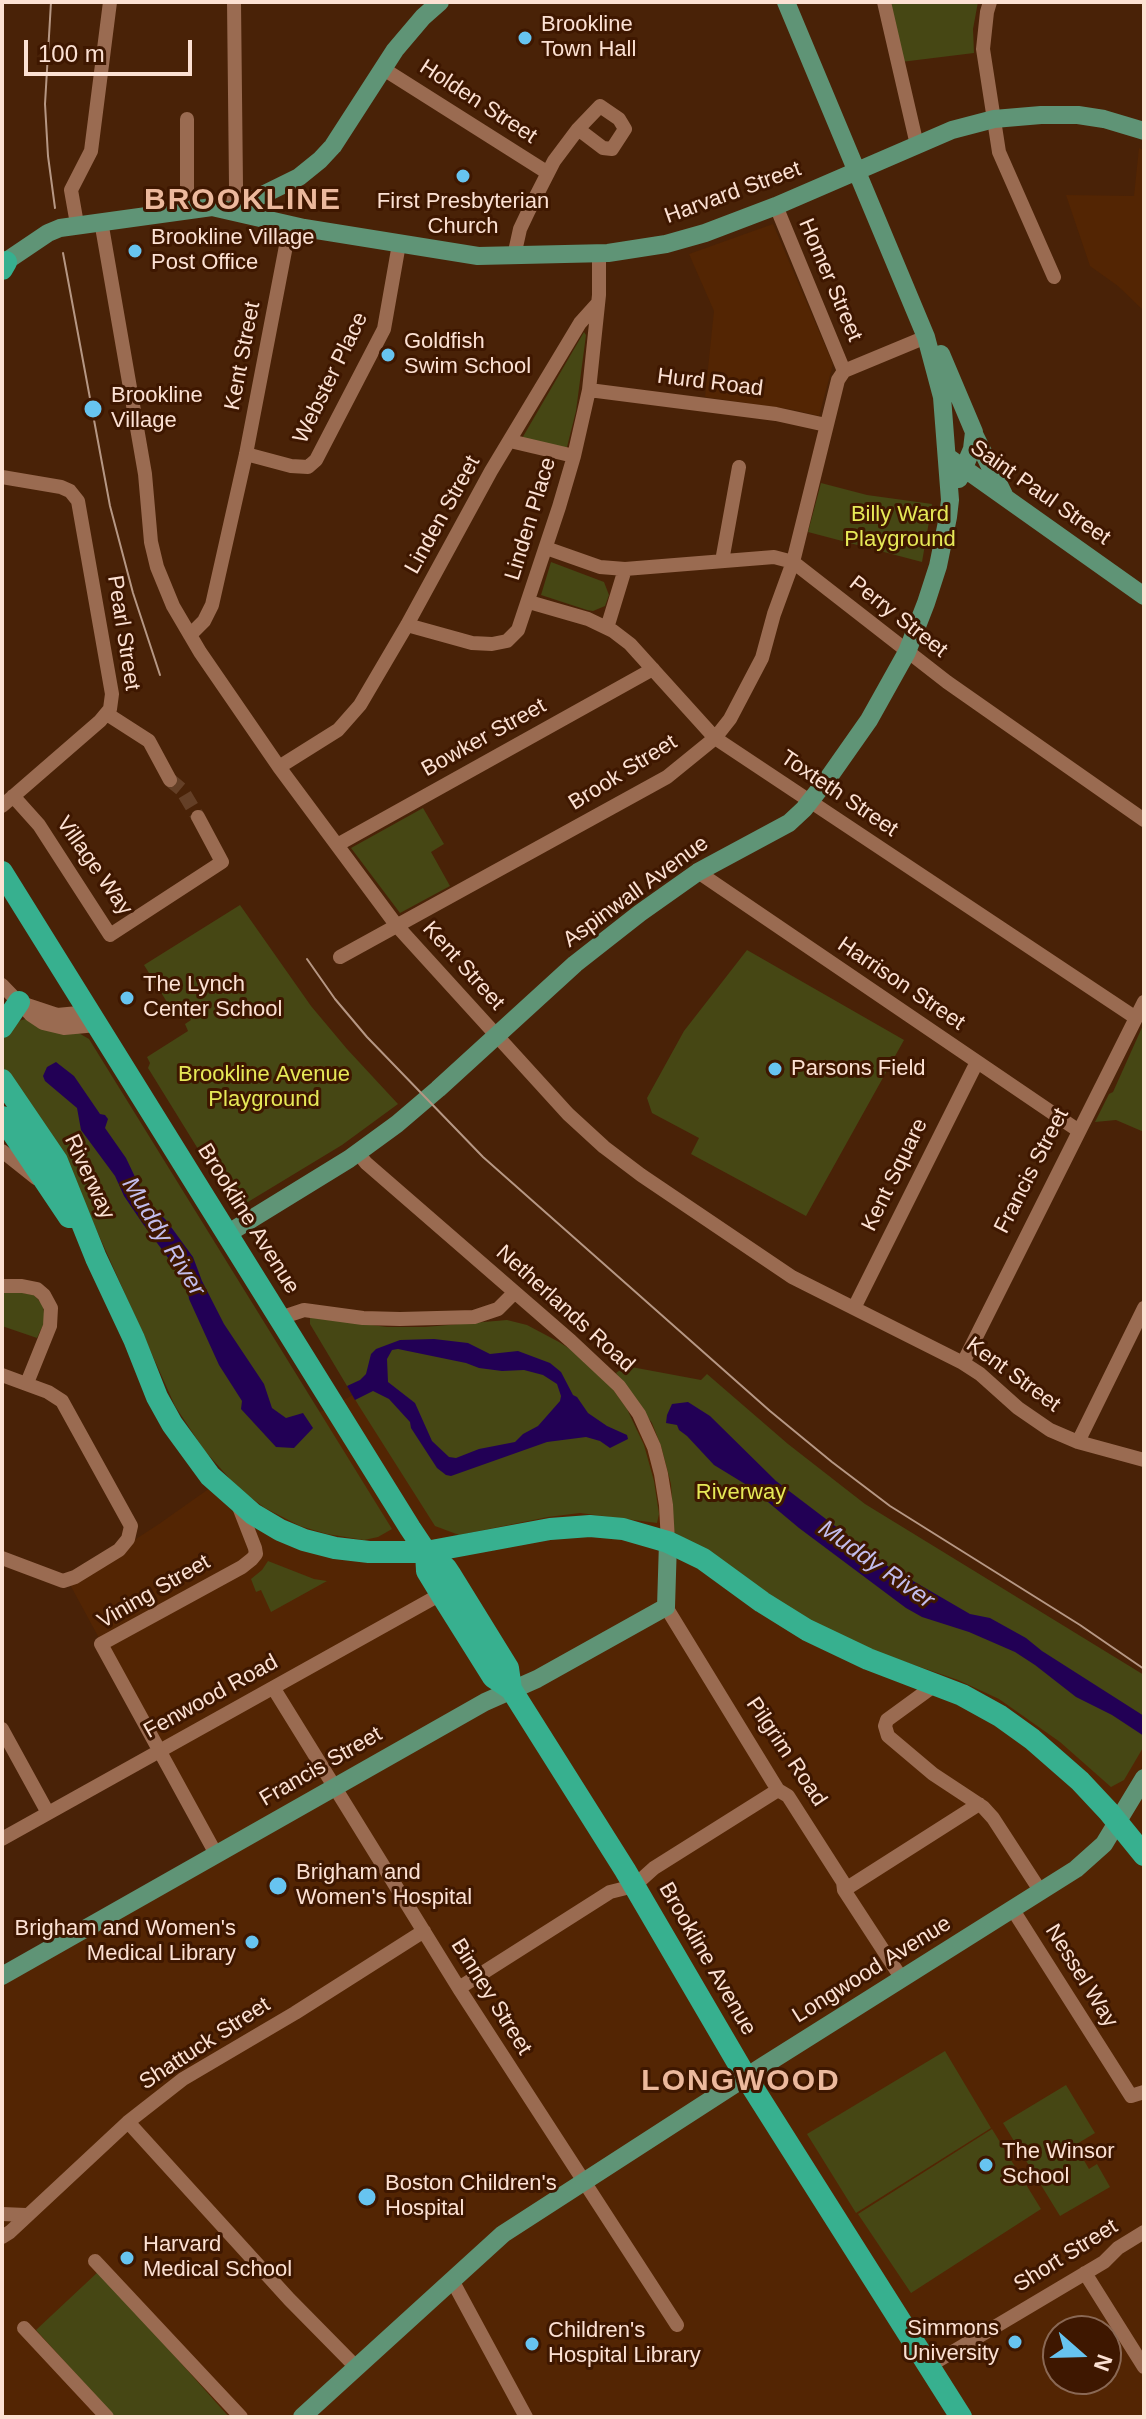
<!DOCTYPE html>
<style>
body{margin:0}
#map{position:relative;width:1146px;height:2419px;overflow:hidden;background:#492207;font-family:Arial,sans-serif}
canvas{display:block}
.frame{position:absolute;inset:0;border:4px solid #fce1d3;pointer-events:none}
.north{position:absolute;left:1042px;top:2315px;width:80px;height:80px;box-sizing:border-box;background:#3e1700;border:2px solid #8a6854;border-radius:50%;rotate:110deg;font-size:22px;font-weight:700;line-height:32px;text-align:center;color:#fce1d3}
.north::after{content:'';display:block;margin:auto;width:28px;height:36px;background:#67c4f0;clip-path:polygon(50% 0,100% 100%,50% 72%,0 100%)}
.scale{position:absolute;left:24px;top:40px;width:168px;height:36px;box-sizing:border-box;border:4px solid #fce1d3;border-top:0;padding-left:10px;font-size:24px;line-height:28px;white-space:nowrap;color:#fce1d3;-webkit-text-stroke:6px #3e1700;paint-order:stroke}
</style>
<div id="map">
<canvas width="1146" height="2419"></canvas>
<div class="frame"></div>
<div class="north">N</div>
<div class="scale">100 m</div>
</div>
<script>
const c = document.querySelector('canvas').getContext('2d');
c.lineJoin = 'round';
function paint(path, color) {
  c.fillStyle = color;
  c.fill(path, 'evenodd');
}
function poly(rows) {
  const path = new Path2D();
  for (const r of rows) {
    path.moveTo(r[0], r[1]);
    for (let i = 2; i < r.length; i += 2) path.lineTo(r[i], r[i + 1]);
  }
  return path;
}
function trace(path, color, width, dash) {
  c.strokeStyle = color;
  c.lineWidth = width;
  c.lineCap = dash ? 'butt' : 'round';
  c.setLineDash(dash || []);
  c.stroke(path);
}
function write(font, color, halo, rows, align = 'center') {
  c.font = font + ' Arial,sans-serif';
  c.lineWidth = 6;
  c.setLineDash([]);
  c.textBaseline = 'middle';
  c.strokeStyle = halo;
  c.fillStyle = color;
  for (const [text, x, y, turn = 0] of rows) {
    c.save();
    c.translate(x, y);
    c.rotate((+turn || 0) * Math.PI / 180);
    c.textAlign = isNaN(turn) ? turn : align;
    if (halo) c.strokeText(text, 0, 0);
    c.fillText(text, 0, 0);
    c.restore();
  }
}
paint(poly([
 [1139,148,1144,150,1144,311,1118,286,1090,266,1066,195,1134,196],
 [773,224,833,364,819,416,795,410,705,397,714,311,689,254],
 [353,1395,618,1438,664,1419,1144,1722,1144,2417,2,2417,2,1976,216,1854,67,1579,119,1550,159,1524,217,1483,299,1431,320,1412],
 [1058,2331,1106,2331,1106,2379,1058,2379]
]), '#532503');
paint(poly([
 [891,2,978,2,973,29,974,53,901,62],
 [584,332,586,335,576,411,566,451,521,440],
 [821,483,867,495,932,504,922,562,808,532],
 [551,562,604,582,609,595,605,606,593,611,587,610,541,595],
 [423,808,444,844,431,852,450,886,400,913,351,848],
 [240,905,311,1006,347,1049,398,1104,342,1145,238,1208,232,1204,148,1068,150,1063,147,1057,188,1031,185,1024,191,1020,180,1001,170,1007,144,965],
 [747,950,904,1040,806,1216,691,1154,699,1138,652,1113,647,1098,684,1031],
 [26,1019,77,1032,89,1039,392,1529,378,1537,364,1540,327,1534,300,1526,265,1508,238,1488,204,1450,175,1406,64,1157,2,1067,2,1037,18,1021],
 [1144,1023,1144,1132,1116,1120,1095,1122,1109,1094,1113,1092],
 [18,1292,34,1295,43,1305,45,1321,37,1338,2,1326,2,1293],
 [310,1317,387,1327,425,1327,507,1320,527,1325,559,1342,570,1349,612,1388,627,1409,644,1445,654,1481,659,1514,657,1523,580,1513,548,1517,459,1535,435,1526,359,1406,310,1324],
 [626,1366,701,1380,707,1374,788,1444,865,1504,1144,1675,1144,1746,1124,1780,1111,1787,1060,1742,999,1699,958,1680,859,1646,804,1619,733,1568,674,1532,671,1484,661,1446,652,1423,616,1373],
 [268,1561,314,1579,327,1581,271,1612,261,1590,256,1592,251,1579,262,1570],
 [945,2051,991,2128,856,2213,807,2134],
 [1066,2085,1095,2133,1075,2145,1089,2169,1097,2164,1110,2187,1060,2216,1003,2123],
 [992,2129,1041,2209,911,2293,858,2214],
 [434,2176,441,2178,439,2185,427,2192,420,2191,422,2183],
 [99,2271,229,2417,115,2417,36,2330]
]), '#464714');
paint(poly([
 [56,1062,74,1076,100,1114,105,1115,108,1119,105,1128,126,1158,146,1200,166,1220,193,1257,202,1281,224,1324,264,1384,272,1408,286,1418,303,1413,313,1428,294,1448,276,1447,241,1409,242,1401,219,1365,189,1299,187,1285,183,1278,143,1224,124,1196,115,1176,81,1130,77,1108,45,1081,43,1076,47,1067],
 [434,1339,468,1343,490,1354,518,1351,550,1363,561,1372,573,1395,577,1397,588,1413,607,1426,627,1435,628,1439,610,1448,600,1441,586,1437,547,1442,451,1476,446,1475,437,1468,411,1428,410,1422,389,1399,373,1391,355,1400,347,1386,360,1380,366,1374,371,1354,376,1349,400,1340],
 [398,1349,466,1363,479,1368,502,1371,524,1370,543,1375,557,1384,561,1396,560,1401,538,1426,523,1434,515,1442,479,1449,456,1458,449,1457,432,1441,415,1403,388,1382,387,1359,392,1350],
 [688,1402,710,1416,776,1481,889,1567,970,1614,990,1618,1026,1638,1042,1651,1144,1716,1144,1736,1112,1715,1076,1697,1035,1665,1015,1652,969,1632,922,1617,906,1608,799,1528,750,1487,714,1465,687,1436,679,1430,677,1425,666,1423,667,1415,672,1404]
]), '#205');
trace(poly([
 [170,780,182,790,198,817]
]), '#643f26', 14, [14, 7]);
trace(poly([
 [884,2,917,145],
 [990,2,987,12,983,49,999,152,1054,277],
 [382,68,548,173],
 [187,119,187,209],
 [776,206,844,371],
 [232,210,236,186,234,2],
 [101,221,145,474,151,542,157,567,173,606,200,652,279,767,397,926,568,1114,604,1147,641,1175,792,1277,963,1363,980,1374,1018,1408,1050,1430,1078,1442,1144,1460],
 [77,224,71,190,91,151,110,2],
 [514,256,520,229,529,210,554,161,578,129,600,106,619,119,625,129,612,149,603,148,578,129],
 [589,390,776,414,826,425],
 [510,441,574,456],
 [246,454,291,466,308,467,316,460,384,329,399,244],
 [2,477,61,487,70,491,78,501,112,694,110,709,100,721,2,806],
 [546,548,600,567,625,569,774,557,793,562,947,682,1144,820],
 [722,561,739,467],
 [529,602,588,619,613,631,630,644,715,738,1136,1018],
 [407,625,472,643,492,644,507,641,518,630,559,507,574,456,589,390,599,295,599,254],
 [607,628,625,569],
 [190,635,204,621,212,605,246,454,290,225],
 [107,714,149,741,170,780],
 [279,767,338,730,360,705,407,625,491,471,580,323,598,303],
 [13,796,39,825,110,935,222,862,198,817],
 [337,845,653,669],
 [698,872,1079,1131],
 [340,957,667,777,715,738,730,719,762,658,774,614,793,562,838,380,844,371,926,337],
 [2,985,31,1015,43,1023,64,1028,97,1025],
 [24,1004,57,1015,89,1012],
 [2,1151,36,1178],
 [358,1153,366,1163,571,1341,619,1386,639,1414,654,1447,661,1474,666,1505,668,1542],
 [2,1286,22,1286,37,1289,44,1295,51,1308,50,1326,27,1383],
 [854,1308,977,1062],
 [280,1318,304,1310,363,1318,400,1319,474,1317,498,1309,514,1293],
 [963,1363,1144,1002],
 [2,1375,48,1392,62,1401,131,1526,128,1539,119,1550,75,1577,63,1581,2,1558],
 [1078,1442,1144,1308],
 [666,1607,773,1782,778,1790,788,1796,843,1882,844,1890,902,1979],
 [935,1685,887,1720,885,1726,888,1736,933,1774,983,1807,993,1818,1041,1892],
 [274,1689,460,1990,677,2325],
 [2,1729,48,1813],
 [2,1839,441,1594],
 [216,1854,101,1644,242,1567,252,1559,256,1554,255,1548,239,1507],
 [844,1890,979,1804],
 [1013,1910,1131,2096,1144,2092],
 [459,1988,610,1892,634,1886,654,1868,778,1790],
 [128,2122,289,2299,356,2367],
 [2,2214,26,2215],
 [2,2237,10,2232,128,2122,183,2079,295,2013,424,1931],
 [95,2261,241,2417],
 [1085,2273,1144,2367],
 [452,2280,526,2417],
 [24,2328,107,2417],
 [929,2366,1104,2262,1118,2248,1144,2232]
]), '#9a6b51', 14);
trace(poly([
 [232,210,299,177,320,160,333,146,395,50,423,17,440,2],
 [2,264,48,233,60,228,212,207,304,228,478,256,608,253,666,244,705,233,776,206,952,130,994,119,1041,115,1078,115,1104,119,1144,131],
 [941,354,974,432,972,449,959,479],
 [974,434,1004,495],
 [948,457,1144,596],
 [227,1234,349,1159,397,1124,438,1089,575,964,640,913,698,872,789,823,804,809,829,777,869,720,907,652,926,603,938,566,948,517,950,500,942,397,926,337,786,2],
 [2,1976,485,1702,537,1679,666,1607,668,1542],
 [302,2417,503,2234,763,2066,1076,1869,1104,1844,1144,1778]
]), '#5f9476', 18);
trace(poly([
 [2,269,6,262],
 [2,872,410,1528,426,1552,446,1568,450,1574,508,1668,511,1689],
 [2,1027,19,1002],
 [2,1080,57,1161,96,1258,134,1339,157,1397,172,1424,210,1476,253,1514,280,1530,304,1540,335,1548,369,1552,426,1552,550,1529,590,1526,623,1529,668,1542,703,1559,762,1602,807,1630,868,1659,962,1695,1000,1716,1032,1739,1080,1781,1109,1812,1144,1855],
 [2,1117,69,1217],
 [426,1552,427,1571,441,1594,493,1677,511,1689,625,1870,746,2077,961,2417]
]), '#37b08f', 22);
trace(poly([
 [51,2,45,104,48,156,55,208],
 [63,253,110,506,133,593,160,675],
 [307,959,335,999,367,1037,483,1157,770,1411,832,1462,890,1506,1080,1625,1144,1669]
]), '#b69784', 2);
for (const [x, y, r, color] of [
 [525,38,8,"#67c4f0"],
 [463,176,8,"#67c4f0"],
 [135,251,8,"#67c4f0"],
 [388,355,8,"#67c4f0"],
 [93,409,10,"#67c4f0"],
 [127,998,8,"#67c4f0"],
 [775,1069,8,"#67c4f0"],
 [278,1886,10,"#67c4f0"],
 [252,1942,8,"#67c4f0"],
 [986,2165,8,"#67c4f0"],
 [367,2197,10,"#67c4f0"],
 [127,2258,8,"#67c4f0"],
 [1015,2342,8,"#67c4f0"],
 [532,2344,8,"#67c4f0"]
]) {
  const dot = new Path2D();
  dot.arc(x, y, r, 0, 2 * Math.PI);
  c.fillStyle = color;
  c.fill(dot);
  trace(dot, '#3e1700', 3);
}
write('22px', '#fce1d3', '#3e1700', [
 ["Brookline",541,25],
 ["Town Hall",541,50],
 ["First Presbyterian",463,202,"center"],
 ["Church",463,227,"center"],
 ["Brookline Village",151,238],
 ["Post Office",151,263],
 ["Goldfish",404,342],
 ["Swim School",404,367],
 ["Brookline",111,396],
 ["Village",111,421],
 ["The Lynch",143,985],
 ["Center School",143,1010],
 ["Parsons Field",791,1069],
 ["Brigham and",296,1873],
 ["Women's Hospital",296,1898],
 ["Brigham and Women's",236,1929,"right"],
 ["Medical Library",236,1954,"right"],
 ["The Winsor",1002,2152],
 ["School",1002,2177],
 ["Boston Children's",385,2184],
 ["Hospital",385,2209],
 ["Harvard",143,2245],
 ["Medical School",143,2270],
 ["Simmons",999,2329,"right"],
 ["University",999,2354,"right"],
 ["Children's",548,2331],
 ["Hospital Library",548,2356]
], 'left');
write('22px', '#fce1d3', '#3e1700', [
 ["Holden Street",478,102,33],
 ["Harvard Street",733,193,-20],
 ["Homer Street",830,280,67],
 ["Kent Street",243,356,-79],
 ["Webster Place",331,378,-64],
 ["Hurd Road",710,383,7],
 ["Saint Paul Street",1040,493,35],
 ["Linden Street",443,515,-61],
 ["Linden Place",531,519,-73],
 ["Perry Street",898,617,38],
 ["Pearl Street",123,633,81],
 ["Bowker Street",484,738,-29],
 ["Brook Street",623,773,-32],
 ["Toxteth Street",839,794,34],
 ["Village Way",94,866,55],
 ["Aspinwall Avenue",636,892,-36],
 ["Kent Street",463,966,48],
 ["Harrison Street",901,984,34],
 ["Francis Street",1032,1171,-63],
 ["Kent Square",895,1175,-64],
 ["Riverway",89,1177,65],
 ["Brookline Avenue",248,1219,58],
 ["Netherlands Road",565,1309,42],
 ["Kent Street",1013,1375,36],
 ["Vining Street",154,1592,-30],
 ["Fenwood Road",211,1697,-29],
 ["Pilgrim Road",786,1752,56],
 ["Francis Street",321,1767,-30],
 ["Brookline Avenue",707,1959,60],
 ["Longwood Avenue",872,1970,-32],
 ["Nessel Way",1081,1976,58],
 ["Binney Street",491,1997,58],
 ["Shattuck Street",205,2044,-33],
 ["Short Street",1066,2256,-32]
]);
write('22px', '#e6e957', '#3e1700', [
 ["Billy Ward",900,515],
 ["Playground",900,540],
 ["Brookline Avenue",264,1075],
 ["Playground",264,1100],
 ["Riverway",741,1493]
]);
write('italic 24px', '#c3bdec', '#3e1700', [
 ["Muddy River",163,1237,58],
 ["Muddy River",876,1565,35]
]);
c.letterSpacing = '2px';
write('bold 30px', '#ecb99d', '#3e1700', [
 ["BROOKLINE",243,201],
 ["LONGWOOD",741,2082]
]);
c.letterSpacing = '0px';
</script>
